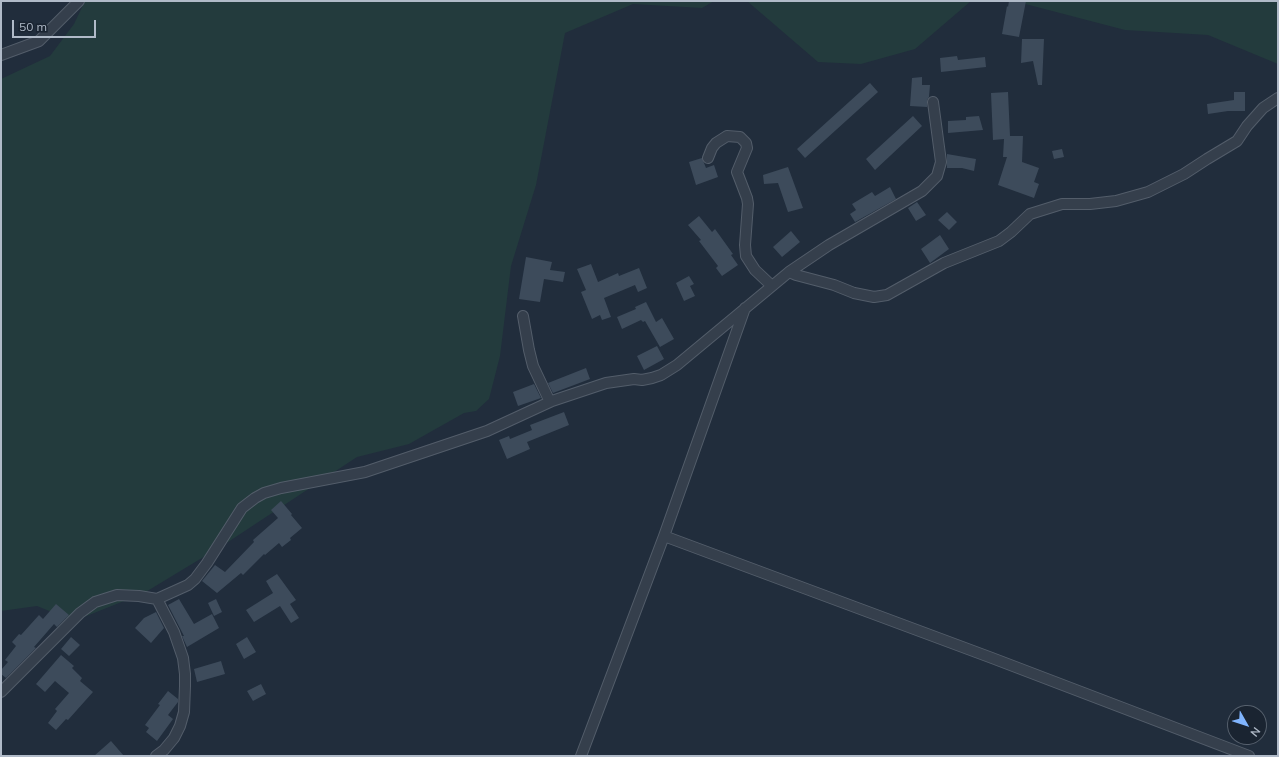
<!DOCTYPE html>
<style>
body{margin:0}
#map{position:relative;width:1279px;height:757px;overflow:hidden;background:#212d3c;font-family:Mulish,sans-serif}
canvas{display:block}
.frame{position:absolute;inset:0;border:2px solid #b0bac8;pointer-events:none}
.north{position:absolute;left:1227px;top:705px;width:40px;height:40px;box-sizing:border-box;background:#1a2431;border:1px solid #56606d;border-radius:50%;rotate:129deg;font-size:11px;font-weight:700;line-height:16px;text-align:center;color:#b0bac8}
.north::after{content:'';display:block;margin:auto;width:14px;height:18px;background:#80b4fd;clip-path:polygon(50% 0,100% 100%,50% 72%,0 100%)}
.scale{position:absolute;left:12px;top:20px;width:84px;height:18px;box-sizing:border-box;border:2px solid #b0bac8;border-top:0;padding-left:5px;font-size:12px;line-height:14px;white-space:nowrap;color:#b0bac8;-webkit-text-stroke:3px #1a2431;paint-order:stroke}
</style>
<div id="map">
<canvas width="1279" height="757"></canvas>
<div class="frame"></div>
<div class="north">N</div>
<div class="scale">50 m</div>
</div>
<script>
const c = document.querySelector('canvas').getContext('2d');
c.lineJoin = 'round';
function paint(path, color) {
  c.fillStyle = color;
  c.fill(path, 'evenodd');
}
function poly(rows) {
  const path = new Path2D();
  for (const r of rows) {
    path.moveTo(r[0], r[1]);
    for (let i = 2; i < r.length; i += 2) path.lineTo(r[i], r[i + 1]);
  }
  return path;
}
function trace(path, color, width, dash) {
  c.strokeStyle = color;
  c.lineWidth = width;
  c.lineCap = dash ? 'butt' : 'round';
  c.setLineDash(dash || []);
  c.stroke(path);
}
paint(poly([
 [85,1,714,1,702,8,633,4,565,33,536,185,511,266,500,356,489,399,476,411,464,413,409,444,357,457,225,544,144,593,74,621,37,606,1,611,1,79,50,56,74,24],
 [747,1,971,1,915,49,861,64,818,62],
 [1014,1,1278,1,1278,64,1208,35,1125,30]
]), '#233b3d');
paint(poly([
 [1009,1,1026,1,1019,37,1002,34,1007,6,1008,7],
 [1022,39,1044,39,1042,85,1038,85,1033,61,1021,63],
 [957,56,958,60,985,57,986,67,941,72,940,58],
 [922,77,922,85,930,85,929,97,927,100,927,107,910,106,912,78],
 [870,83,878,92,805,158,797,149],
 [1008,92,1010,136,1023,136,1022,162,1039,168,1034,182,1039,184,1034,198,998,185,1007,157,1003,157,1004,139,993,140,991,93],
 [1234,92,1245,92,1245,111,1228,111,1208,114,1207,104,1234,100],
 [913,116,922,126,875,170,866,159],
 [979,116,983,130,948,133,948,121,966,120,966,117],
 [1062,149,1064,157,1054,159,1052,151],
 [947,154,976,159,974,171,962,168,947,168],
 [702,158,706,168,714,165,718,177,696,185,689,162],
 [788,167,803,208,788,212,778,183,764,184,763,175],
 [890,187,896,199,855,222,850,214,856,210,852,204,872,192,875,196],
 [917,202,926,215,916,221,908,208],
 [947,212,957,222,949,230,938,220],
 [699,216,712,232,715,229,733,254,731,255,738,265,722,276,716,268,718,266,699,241,701,240,688,225],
 [791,231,800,242,782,257,773,247],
 [940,235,949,249,930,263,921,249],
 [526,257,552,262,550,270,565,272,563,282,544,279,540,302,519,299],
 [591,264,598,282,618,273,619,276,639,268,647,288,638,292,635,285,604,298,611,317,602,320,600,315,592,319,581,292,586,290,577,269],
 [689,276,694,284,690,286,695,296,684,301,676,283],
 [646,302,656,322,662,318,674,339,660,347,645,321,643,322,641,320,622,329,617,317,636,309,635,307],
 [657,346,664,359,644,370,637,356],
 [586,368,590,379,553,393,548,383],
 [534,384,541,398,518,406,513,392],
 [564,412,569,425,527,442,530,449,507,459,499,440,509,436,510,439,532,430,530,425],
 [281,501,292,514,291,515,302,528,290,538,291,540,282,547,279,543,265,555,264,554,243,575,241,573,217,593,202,581,215,565,225,572,254,542,253,540,278,518,271,510],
 [277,574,296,600,290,604,299,618,291,623,280,606,254,622,246,610,273,593,266,581],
 [179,599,194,624,212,614,219,628,187,647,182,636,184,636,168,605],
 [216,599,222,612,214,616,208,603],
 [56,604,69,615,57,627,54,624,34,647,36,648,6,678,1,674,1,670,8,662,5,660,16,646,12,642,19,634,21,635,39,615,43,619],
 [156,612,164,628,151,643,135,628,144,618],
 [71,637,80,645,69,656,61,649],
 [247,637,256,652,244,659,236,644],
 [61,655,74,666,72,668,82,678,80,681,93,692,68,720,66,719,56,730,48,723,57,711,55,709,69,693,55,681,45,692,36,684],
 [221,661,225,674,197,682,194,669],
 [261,684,266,694,253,701,247,691],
 [168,691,178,699,178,702,168,715,173,719,157,741,146,732,149,728,145,725,160,705,158,704],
 [111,741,124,756,94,756]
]), '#3d4b5b');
const street = poly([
 [1,55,39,41,79,1],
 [708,158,712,148,716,143,727,136,740,137,746,143,747,148,737,172,747,198,748,204,745,245,746,256,755,270,772,286],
 [789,272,796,275,834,285,854,293,874,297,887,295,944,263,999,241,1011,232,1030,214,1062,204,1090,204,1116,201,1148,192,1184,174,1207,159,1237,141,1247,126,1263,108,1278,98],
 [523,316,529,350,533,366,550,402],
 [664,536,992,658,1249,756],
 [1,692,80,613,95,602,117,595,139,596,157,599,188,585,195,579,207,563,242,508,255,498,264,493,281,488,365,472,487,431,552,401,606,383,634,379,642,380,652,378,661,375,677,365,789,272,829,245,922,191,937,176,941,162,933,102],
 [156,756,164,750,174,738,180,726,184,712,185,686,185,674,183,658,174,632,157,599],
 [581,756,664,536,745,308]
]);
trace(street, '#535d6a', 12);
trace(street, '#353f4c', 10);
</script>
